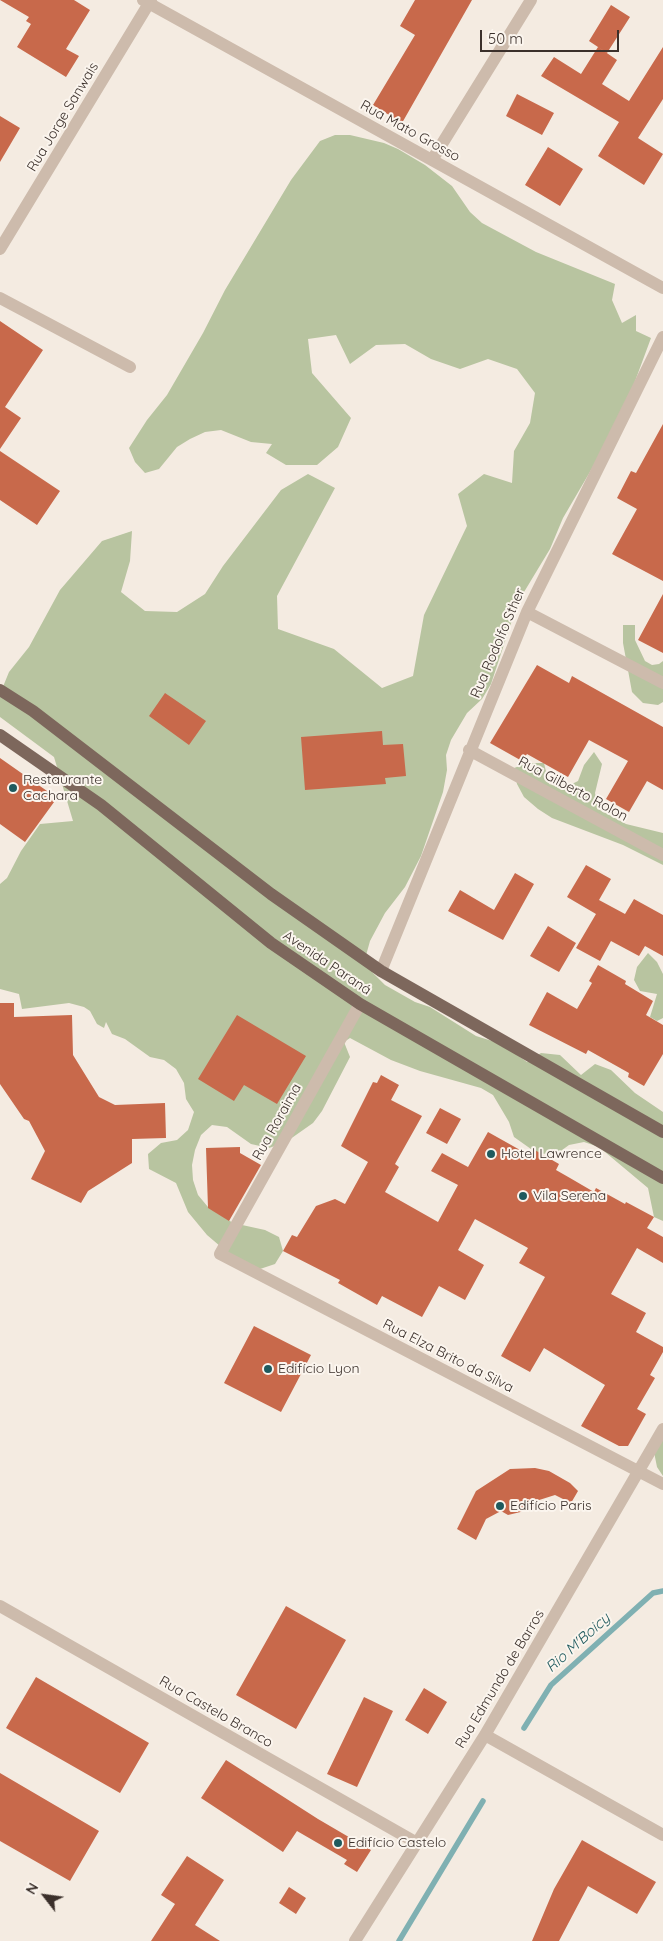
<!DOCTYPE html>
<meta charset="utf-8">
<style>
body{margin:0}
#map{position:relative;width:663px;height:1941px;overflow:hidden;background:#f4ebe1;font-family:Quicksand,sans-serif}
canvas{display:block}
.north{position:absolute;left:20px;top:1871px;width:50px;height:50px;-webkit-text-stroke:4px #fbf5ee;paint-order:stroke;rotate:300deg;font-size:14px;font-weight:700;line-height:20px;text-align:center;color:#3b302b}
.north::after{content:'';display:block;margin:auto;width:18px;height:22px;background:#3b302b;clip-path:polygon(50% 0,100% 100%,50% 72%,0 100%)}
.scale{position:absolute;left:480px;top:30px;width:139px;height:22px;box-sizing:border-box;border:2px solid #3b302b;border-top:0;padding-left:6px;font-size:15px;line-height:18px;white-space:nowrap;color:#3b302b;-webkit-text-stroke:4px #fbf5ee;paint-order:stroke}
</style>
<div id="map">
<canvas width="663" height="1941"></canvas>
<div class="north">N</div>
<div class="scale">50 m</div>
</div>
<script>
const c = document.querySelector('canvas').getContext('2d');
c.lineJoin = 'round';
function paint(path, color) {
  c.fillStyle = color;
  c.fill(path, 'evenodd');
}
function poly(rows) {
  const path = new Path2D();
  for (const r of rows) {
    path.moveTo(r[0], r[1]);
    for (let i = 2; i < r.length; i += 2) path.lineTo(r[i], r[i + 1]);
  }
  return path;
}
function trace(path, color, width, dash) {
  c.strokeStyle = color;
  c.lineWidth = width;
  c.lineCap = dash ? 'butt' : 'round';
  c.setLineDash(dash || []);
  c.stroke(path);
}
function write(font, color, halo, rows, align = 'center') {
  c.font = font + ' Quicksand,sans-serif';
  c.lineWidth = 4;
  c.setLineDash([]);
  c.textBaseline = 'middle';
  c.strokeStyle = halo;
  c.fillStyle = color;
  for (const [text, x, y, turn = 0] of rows) {
    c.save();
    c.translate(x, y);
    c.rotate((+turn || 0) * Math.PI / 180);
    c.textAlign = isNaN(turn) ? turn : align;
    if (halo) c.strokeText(text, 0, 0);
    c.fillText(text, 0, 0);
    c.restore();
  }
}
paint(poly([
 [335,135,350,135,384,143,398,149,425,165,452,186,470,212,482,223,536,252,615,284,612,300,622,323,636,315,636,331,651,338,634,384,594,465,563,518,550,549,518,602,491,684,482,699,467,713,451,740,446,755,447,770,443,792,421,856,405,887,385,913,370,941,365,959,373,973,385,985,415,1002,430,1007,476,1036,502,1044,527,1062,541,1053,560,1055,581,1075,595,1064,611,1070,635,1093,663,1112,663,1221,654,1217,648,1188,599,1147,584,1142,569,1145,558,1153,538,1154,514,1137,509,1122,493,1095,481,1088,420,1071,391,1060,350,1038,344,1042,350,1057,322,1111,313,1123,286,1142,269,1148,251,1144,227,1127,212,1125,201,1135,195,1150,192,1165,193,1180,198,1195,208,1207,233,1223,265,1230,279,1237,283,1251,275,1264,260,1269,234,1258,207,1235,188,1212,176,1183,149,1169,148,1154,161,1143,177,1140,188,1130,194,1112,186,1099,184,1083,176,1069,164,1060,150,1057,125,1039,112,1034,106,1022,104,1028,97,1024,90,1011,84,1007,69,1003,22,1009,19,994,0,989,0,884,7,878,21,851,40,824,73,821,54,757,0,717,0,694,9,672,29,647,60,590,102,541,132,531,130,561,121,592,145,611,177,612,205,594,223,566,281,490,308,474,335,488,277,596,278,629,334,649,382,688,413,676,424,615,467,526,458,494,484,474,512,483,514,451,530,423,535,393,517,369,488,359,460,369,431,359,405,344,376,345,350,364,336,335,308,339,312,373,351,418,338,447,317,465,286,465,266,453,272,444,251,442,221,430,205,432,190,439,177,447,159,469,145,473,135,462,129,448,147,420,167,395,203,333,225,290,291,180,320,141],
 [623,625,635,625,635,640,645,661,652,665,659,664,663,661,663,702,658,705,643,703,632,692,623,643],
 [594,752,602,764,595,793,598,809,626,824,663,833,663,865,623,845,552,818,538,809,524,797,517,784,514,768,528,763,544,763,549,784,564,788,578,781,584,765],
 [648,953,657,962,663,974,663,1018,657,1021,650,1017,657,994,640,991,634,980,637,967],
 [663,1429,663,1476,657,1467,654,1452]
]), '#b8c4a0');
trace(poly([
 [524,1728,551,1685,653,1593,663,1591],
 [399,1941,483,1801]
]), '#7fb0b2', 5.5);
paint(poly([
 [0,0,74,0,90,10,66,49,79,56,66,77,17,47,31,24,26,21,29,17],
 [415,0,472,0,402,123,373,105,415,35,400,26],
 [611,5,630,17,607,53,589,41],
 [598,47,617,60,602,84,629,101,663,47,663,99,638,138,663,154,644,185,598,156,619,122,541,76,554,57,581,74],
 [517,94,554,113,542,135,506,116],
 [0,116,20,128,0,162],
 [548,147,583,169,560,206,525,185],
 [0,321,43,350,5,407,21,418,0,449],
 [663,424,663,581,612,554,637,509,617,498,631,471,636,473],
 [0,451,60,491,37,525,0,500],
 [663,594,663,653,638,640],
 [537,665,569,683,572,676,663,727,663,790,647,781,629,812,606,799,628,761,589,740,568,777,527,754,522,761,490,743],
 [165,693,206,721,189,745,149,716],
 [382,731,383,745,403,744,406,776,385,778,386,784,305,790,301,737],
 [0,758,57,798,25,842,0,824],
 [586,865,611,879,599,900,625,914,634,899,663,915,663,956,645,946,639,956,611,941,600,961,576,948,596,914,567,897],
 [515,873,534,884,503,940,448,911,460,890,494,910],
 [548,926,576,943,559,972,530,956],
 [598,965,626,981,625,984,653,1001,646,1015,663,1025,663,1054,644,1086,628,1077,629,1073,588,1050,586,1054,529,1025,547,992,577,1009,592,983,589,981],
 [0,1003,14,1003,14,1017,72,1015,73,1055,99,1097,115,1105,165,1103,166,1138,132,1139,132,1163,88,1191,81,1203,31,1179,45,1151,29,1121,24,1119,0,1084],
 [237,1015,306,1056,277,1104,244,1085,234,1101,198,1079],
 [381,1075,399,1085,391,1100,422,1116,395,1164,399,1167,385,1192,438,1222,458,1185,431,1171,442,1153,468,1167,488,1132,529,1155,533,1149,559,1164,556,1170,570,1178,594,1192,596,1188,625,1204,626,1202,654,1217,647,1228,663,1237,663,1263,637,1248,611,1294,646,1313,636,1332,663,1347,663,1352,650,1375,655,1378,637,1409,646,1414,628,1446,619,1446,581,1426,605,1385,544,1348,530,1372,501,1356,545,1277,519,1263,528,1248,475,1219,458,1250,484,1265,465,1300,439,1286,422,1317,382,1296,377,1305,338,1283,340,1280,283,1251,292,1235,297,1237,316,1206,335,1199,345,1204,368,1162,341,1146,373,1082,377,1083],
 [440,1108,461,1119,447,1144,426,1133],
 [240,1147,240,1153,261,1165,229,1221,208,1208,206,1148],
 [254,1326,311,1355,281,1412,224,1383],
 [535,1468,549,1471,570,1483,578,1491,571,1503,555,1495,536,1501,533,1509,508,1515,501,1511,486,1519,476,1540,457,1529,476,1491,510,1469],
 [286,1606,346,1640,296,1729,236,1695],
 [36,1677,149,1743,120,1793,6,1728],
 [424,1688,447,1702,428,1734,405,1720],
 [364,1697,393,1711,357,1787,327,1774],
 [226,1760,318,1819,371,1850,357,1872,344,1864,347,1860,297,1831,283,1852,201,1798],
 [0,1773,99,1831,70,1881,0,1841],
 [582,1840,656,1882,637,1914,588,1886,559,1941,532,1941,554,1889],
 [187,1856,224,1880,195,1925,220,1941,151,1941,175,1904,161,1895],
 [289,1887,306,1898,296,1914,279,1903]
]), '#c8694b');
trace(poly([
 [143,0,663,288],
 [432,160,531,0],
 [0,249,151,0],
 [0,298,130,367],
 [527,612,663,683],
 [469,750,663,855],
 [381,971,527,612,663,337],
 [360,1004,220,1254,663,1484],
 [0,1606,417,1843],
 [485,1735,663,1835],
 [355,1941,485,1735,663,1429]
]), '#cdbbac', 12);
trace(poly([
 [0,690,33,711,271,894,381,971,663,1132],
 [0,735,101,805,271,943,360,1004,663,1178]
]), '#7d675c', 12);
for (const [x, y, r, color] of [
 [13,788,5,"#1f5a5e"],
 [491,1154,5,"#1f5a5e"],
 [523,1196,5,"#1f5a5e"],
 [268,1369,5,"#1f5a5e"],
 [500,1506,5,"#1f5a5e"],
 [338,1843,5,"#1f5a5e"]
]) {
  const dot = new Path2D();
  dot.arc(x, y, r, 0, 2 * Math.PI);
  c.fillStyle = color;
  c.fill(dot);
  trace(dot, '#fbf5ee', 2);
}
write('14px', '#3b302b', '#fbf5ee', [
 ["Rua Jorge Sanwais",63,117,-59],
 ["Rua Mato Grosso",410,131,29],
 ["Rua Rodolfo Sther",498,643,-67],
 ["Rua Gilberto Rolon",573,789,28],
 ["Avenida Paraná",327,963,34],
 ["Rua Roraima",277,1122,-61],
 ["Rua Elza Brito da Silva",448,1356,27],
 ["Rua Edmundo de Barros",500,1679,-59],
 ["Rua Castelo Branco",216,1712,30]
]);
write('14px', '#3b302b', '#fbf5ee', [
 ["Restaurante",23,780],
 ["Cachara",23,796],
 ["Hotel Lawrence",501,1154],
 ["Vila Serena",533,1196],
 ["Edifício Lyon",278,1369],
 ["Edifício Paris",510,1506],
 ["Edifício Castelo",348,1843]
], 'left');
write('italic 15px', '#1f5a5e', '#fbf5ee', [
 ["Rio M'Boicy",578,1643,-42]
]);
</script>
